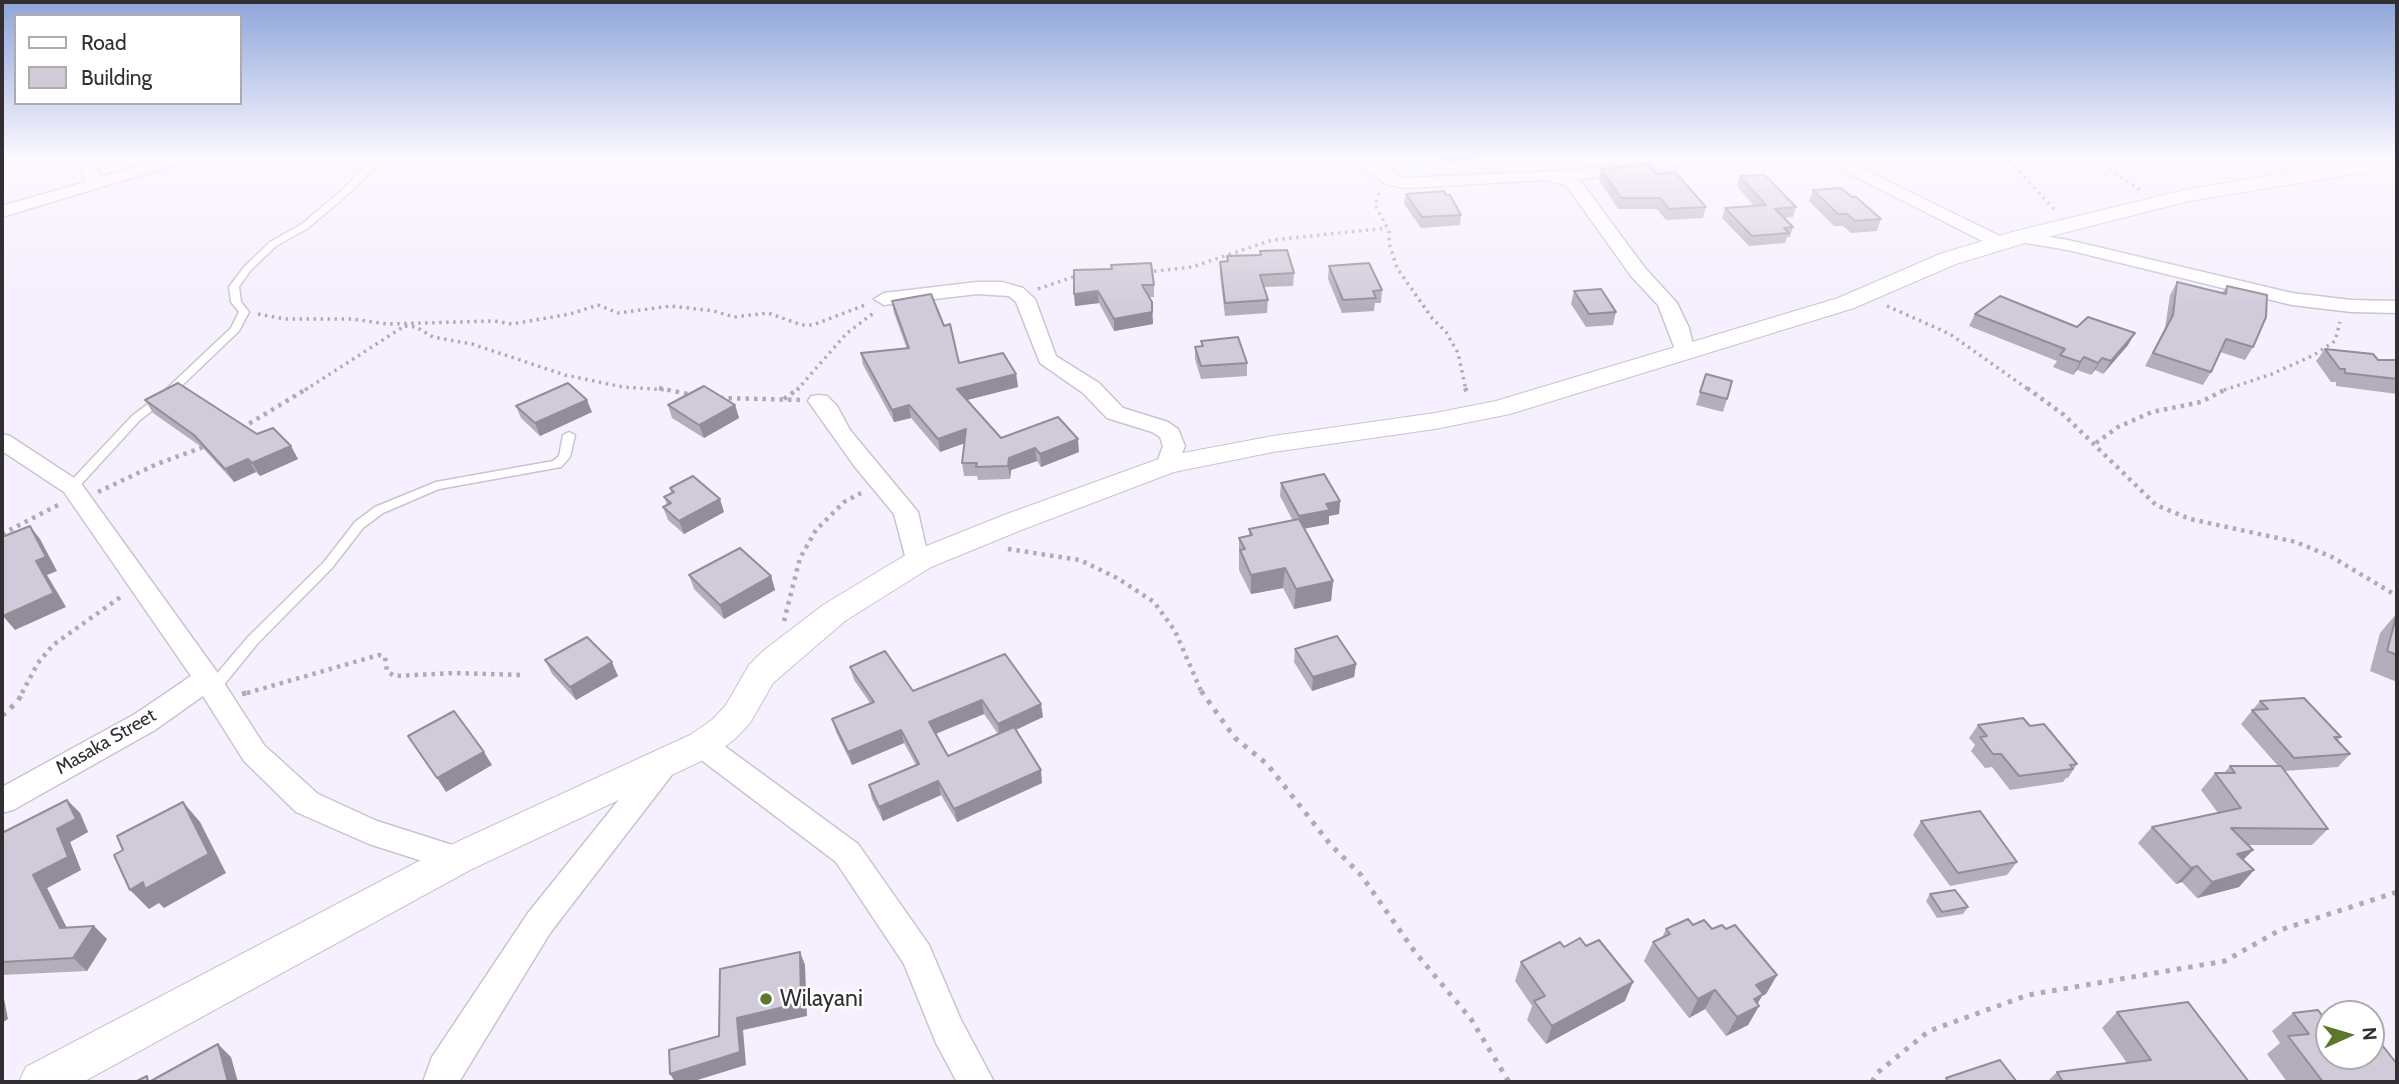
<!DOCTYPE html>
<style>
body{margin:0}
#map{position:relative;width:2399px;height:1084px;overflow:hidden;background:#f6effe;font-family:Cabin,sans-serif}
canvas{display:block}
.frame{position:absolute;inset:0;border:4px solid #312e34;pointer-events:none}
.legend{position:absolute;left:14px;top:14px;width:228px;height:91px;box-sizing:border-box;background:#fff;border:2px solid #adabae;margin:0;padding:9px 12px;list-style:none;font-size:21px;color:#312e34}
.legend li{display:flex;align-items:center;gap:14px;height:35px}
.legend b{width:35px;border:2px solid #adabae}
.north{position:absolute;left:2315px;top:1000px;width:70px;height:70px;box-sizing:border-box;background:#fff;border:2px solid #adabae;border-radius:50%;rotate:86deg;font-size:19px;font-weight:700;line-height:28px;text-align:center;color:#312e34}
.north::after{content:'';display:block;margin:auto;width:24px;height:32px;background:#5d782b;clip-path:polygon(50% 0,100% 100%,50% 72%,0 100%)}
</style>
<div id="map">
<canvas width="2399" height="1084"></canvas>
<div class="frame"></div>
<ul class="legend">
<li><b style="height:9px;background:#fff"></b>Road</li>
<li><b style="height:19px;background:#d1cad9"></b>Building</li>
</ul>
<div class="north">N</div>
</div>
<script>
const c = document.querySelector('canvas').getContext('2d');
c.lineJoin = 'round';
function poly(rows) {
  const path = new Path2D();
  for (const r of rows) {
    path.moveTo(r[0], r[1]);
    for (let i = 2; i < r.length; i += 2) path.lineTo(r[i], r[i + 1]);
  }
  return path;
}
function trace(path, color, width, dash) {
  c.strokeStyle = color;
  c.lineWidth = width;
  c.lineCap = dash ? 'butt' : 'round';
  c.setLineDash(dash || []);
  c.stroke(path);
}
function paint(path, color) {
  c.fillStyle = color;
  c.fill(path, 'evenodd');
}
function write(font, color, halo, rows, align = 'center') {
  c.font = font + ' Cabin,sans-serif';
  c.lineWidth = 5;
  c.setLineDash([]);
  c.textBaseline = 'middle';
  c.strokeStyle = halo;
  c.fillStyle = color;
  for (const [text, x, y, turn = 0] of rows) {
    c.save();
    c.translate(x, y);
    c.rotate((+turn || 0) * Math.PI / 180);
    c.textAlign = isNaN(turn) ? turn : align;
    if (halo) c.strokeText(text, 0, 0);
    c.fillText(text, 0, 0);
    c.restore();
  }
}
const service = poly([
 [377,156,386,156,347,195,308,228,276,246,250,271,239,287,241,302,249,312,239,331,170,397,140,420,76,490,68,490,66,487,68,484,132,416,162,393,231,328,239,312,231,302,229,287,244,267,270,242,302,224,341,191,377,156],
 [569,432,575,435,570,457,561,467,439,489,383,513,363,528,332,568,258,643,218,692,208,692,206,688,208,684,248,637,324,562,355,522,375,507,436,482,553,461,559,456,563,435,569,432]
]);
const minor = poly([
 [78,156,94,156,100,177,170,156,196,156,194,159,2,217,2,206,85,182,78,156],
 [1347,156,1366,156,1404,178,1559,171,1651,162,1675,156,1703,156,1701,159,1651,172,1579,179,1645,268,1677,303,1689,328,1695,353,1692,357,1678,357,1658,305,1631,276,1566,185,1546,180,1404,188,1386,184,1347,156],
 [1815,156,1836,156,2006,239,2009,243,2006,247,1994,247,1815,156],
 [2271,156,2290,156,2314,175,2312,179,2300,179,2271,156],
 [2020,232,2068,240,2292,293,2351,300,2397,301,2397,313,2351,312,2292,305,2068,250,2014,241,2011,237,2020,232],
 [977,282,1002,282,1023,288,1035,299,1056,356,1099,383,1123,408,1168,422,1178,429,1185,446,1175,470,1159,470,1156,465,1163,446,1160,437,1152,432,1107,418,1083,393,1040,363,1016,302,1009,296,977,294,884,305,874,299,884,293,977,282],
 [819,395,827,396,837,406,850,430,918,512,929,561,926,567,917,569,908,567,894,514,855,467,808,401,811,396,819,395],
 [2,434,10,436,80,482,217,672,264,745,318,794,377,821,468,850,473,859,468,868,457,872,369,844,296,812,244,761,203,696,155,730,13,810,2,813,2,787,135,714,191,676,64,492,2,451,2,434],
 [702,734,712,737,858,844,929,945,961,1020,994,1082,957,1082,936,1043,904,964,836,862,692,753,688,745,692,737,702,734],
 [664,752,674,756,679,764,674,772,550,933,459,1082,423,1082,432,1057,528,913,654,756,664,752]
]);
const tertiary = poly([
 [2390,156,2397,156,2397,167,2189,201,2028,242,1956,264,1854,308,1510,414,1435,429,1273,452,1174,472,1024,529,931,567,845,621,773,683,750,723,736,738,714,755,470,870,83,1082,19,1082,26,1067,444,848,690,735,712,720,726,705,749,665,763,651,823,605,909,553,1004,515,1167,456,1273,436,1435,413,1496,401,1838,298,1940,254,2012,232,2189,189,2390,156]
]);
trace(service, '#cac3d2', 3);
trace(minor, '#cac3d2', 3);
trace(tertiary, '#cac3d2', 2);
trace(poly([
 [2005,156,2054,209],
 [2084,156,2103,164,2140,190],
 [1379,193,1375,205,1389,231,1389,243,1397,268,1432,318,1446,332,1458,353,1466,390],
 [1147,272,1192,267,1272,240,1387,228],
 [1038,289,1079,275],
 [1887,306,1950,334,2029,390],
 [258,314,285,319,352,319,387,324,494,321,512,324,570,314,598,305,618,313,671,306,714,311,734,317,768,313,802,325,813,325,865,305],
 [405,326,416,327,433,337,472,344,565,375,623,387,668,390],
 [305,390,406,325],
 [797,390,847,333,875,312],
 [2224,390,2272,374,2314,355,2335,341,2340,322]
]), '#b0aab6', 3.5, [2.5, 4.5]);
trace(poly([
 [659,388,693,395],
 [1465,388,1468,394],
 [2027,388,2064,415,2156,505,2190,519,2296,542,2332,557,2397,596],
 [720,398,802,400],
 [784,399,799,388],
 [242,428,308,388],
 [2096,443,2118,427,2152,412,2201,402,2228,388],
 [98,492,157,464,206,446],
 [2,534,60,504],
 [1008,549,1080,560,1117,578,1154,602,1175,631,1202,693],
 [784,621,800,558,816,530,844,502,861,493],
 [22,693,38,663,53,645,122,596],
 [247,693,379,655,385,657,387,671,394,676,455,673,523,675]
]), '#b0aab6', 4.5, [3.5, 5]);
trace(poly([
 [1201,691,1235,738,1267,764,1330,844,1361,875,1415,952,1471,1019,1509,1082],
 [242,694,253,691],
 [2,716,18,701,23,691],
 [1872,1082,1877,1073,1929,1031,2028,995,2225,961,2280,930,2397,892]
]), '#b0aab6', 5, [4.5, 7]);
paint(service, '#fff');
paint(minor, '#fff');
paint(tertiary, '#fff');
paint(poly([
 [1440,156,1477,156,1477,159,1446,163],
 [1601,169,1656,174,1706,207,1703,218,1666,220,1657,209,1618,209,1599,180],
 [1740,176,1796,207,1793,217,1784,218,1793,227,1790,237,1787,237,1785,243,1749,246,1722,218,1725,208,1754,206,1737,186],
 [1813,190,1852,197,1881,219,1877,231,1851,233,1843,226,1834,226,1809,201],
 [1406,194,1446,195,1461,215,1460,225,1421,228,1404,204],
 [1260,251,1294,273,1293,286,1264,287,1268,300,1267,313,1225,316,1220,274,1220,262,1227,261,1227,256,1260,255],
 [1329,266,1382,290,1381,303,1375,303,1374,311,1342,313,1328,279],
 [1074,270,1154,285,1154,297,1149,297,1153,324,1114,331,1099,303,1075,306],
 [2177,282,2222,293,2227,286,2253,347,2245,360,2220,352,2211,372,2203,385,2145,366,2165,328,2170,295],
 [1574,291,1616,312,1613,325,1586,327,1571,304],
 [892,301,959,363,1016,374,1018,387,967,400,1001,438,1079,452,1041,467,1037,461,1011,470,1010,479,978,480,977,476,964,476,962,463,964,443,940,452,911,418,894,422,863,365,861,353,907,349,894,313],
 [1975,314,2077,327,2128,345,2103,374,2095,370,2091,375,2077,370,2073,375,2053,367,2057,361,1969,326],
 [1201,341,1247,363,1247,376,1201,379,1195,359,1195,347,1201,346],
 [2325,349,2378,360,2397,360,2397,394,2336,386,2336,382,2331,382,2316,361],
 [1706,374,1727,399,1723,412,1696,405],
 [145,400,257,434,298,459,260,476,256,472,234,482,203,448,153,413],
 [668,405,735,405,739,418,704,438,672,418],
 [516,406,592,412,540,436,521,418],
 [1281,483,1340,501,1339,514,1329,516,1329,524,1304,528,1333,581,1331,601,1294,609,1283,588,1251,594,1239,570,1239,538,1249,536,1249,529,1293,521,1280,496],
 [670,488,724,512,684,534,668,520,663,507,667,505,664,497,671,493],
 [689,575,771,576,775,590,724,619,694,589],
 [2397,613,2397,682,2370,671,2380,633],
 [1295,649,1356,664,1354,677,1312,691,1294,662],
 [1005,654,1043,717,1016,730,1042,783,957,822,941,795,883,821,872,799,869,785,916,765,904,743,852,765,836,732,832,719,870,703,854,680,850,667,913,691],
 [984,714,998,734,948,756,936,734],
 [545,660,618,676,576,700,552,674],
 [2260,701,2341,737,2338,740,2350,754,2338,767,2284,771,2328,829,2312,845,2248,845,2253,850,2243,860,2254,870,2239,887,2197,898,2182,882,2176,884,2138,843,2152,827,2218,813,2201,790,2215,773,2224,773,2230,766,2278,766,2241,724],
 [1978,725,2077,764,2068,778,2066,778,2063,782,2010,790,1992,767,1985,768,1971,751,1975,745,1969,738],
 [67,800,80,813,88,832,70,842,81,870,47,888,67,928,107,939,87,971,2,975,2,833],
 [1921,821,2017,862,2007,875,1950,886,1913,835],
 [1930,894,1968,907,1963,914,1937,918,1926,901],
 [1693,925,1712,929,1726,929,1777,975,1766,994,1762,996,1757,1004,1759,1006,1748,1025,1726,1036,1705,1009,1689,1018,1644,961,1653,942,1662,938,1666,929],
 [1564,947,1625,1001,1546,1044,1527,1020,1532,1006,1515,981,1521,962],
 [2117,1012,2249,1082,2047,1082,2057,1072,2127,1063,2102,1028],
 [2293,1013,2329,1056,2397,1082,2287,1082,2267,1054,2280,1043,2272,1031]
]), '#b4aebb');
paint(poly([
 [1447,156,1477,156,1477,159,1446,163],
 [1098,291,1099,303,1075,306,1074,294],
 [1152,302,1153,324,1114,331,1114,319],
 [2135,333,2128,345,2103,374,2111,361],
 [2084,357,2077,370,2073,375,2080,362],
 [2102,358,2095,370,2091,375,2098,363],
 [1016,374,1018,387,959,402,957,389],
 [587,400,592,412,540,436,535,423],
 [735,405,739,418,704,438,699,425],
 [909,405,911,418,894,422,892,410],
 [966,429,968,442,940,452,938,439],
 [1078,439,1079,452,1041,467,1040,454],
 [291,446,298,459,260,476,252,463],
 [1035,448,1037,461,1011,470,1010,479,1008,466,1009,458],
 [248,459,256,472,234,482,225,469],
 [720,499,724,512,684,534,679,521],
 [1340,501,1339,514,1329,516,1329,524,1298,530,1299,516,1326,504],
 [30,526,40,539,57,571,47,575,66,607,15,630,3,616,36,561],
 [1285,568,1283,588,1251,594,1251,575],
 [771,576,775,590,724,619,720,605],
 [1333,581,1331,601,1294,609,1296,589],
 [612,662,618,676,576,700,570,687],
 [1356,664,1354,677,1312,691,1313,677],
 [982,700,984,714,932,735,929,722],
 [1041,704,1043,717,1000,737,998,724],
 [901,730,904,743,852,765,848,752],
 [484,752,492,765,446,792,437,778],
 [1041,770,1042,783,957,822,954,809],
 [938,781,941,795,883,821,879,807],
 [67,800,80,813,88,832,70,842,81,870,47,888,73,941,60,928,33,875,57,829],
 [183,802,200,822,226,873,164,908,159,903,149,909,130,890],
 [2253,850,2237,866,2237,854],
 [2197,866,2182,882,2176,884,2191,868],
 [2254,870,2239,887,2197,898,2212,882],
 [94,926,107,939,87,971,73,958],
 [800,952,805,965,807,1016,743,1030,746,1065,691,1082,675,1082,670,1074,740,1052,737,1018],
 [1777,975,1766,994,1762,996,1755,1008,1759,1006,1748,1025,1726,1036,1756,985],
 [1633,982,1625,1001,1546,1044,1552,1026],
 [2,988,8,1019,2,1023],
 [1715,990,1705,1009,1689,1018,1698,999],
 [218,1044,231,1057,238,1082,228,1082]
]), '#928d98');
const building = poly([
 [1650,164,1656,174,1675,172,1706,207,1669,209,1660,198,1621,198,1601,169,1650,164],
 [1765,175,1796,207,1775,209,1793,227,1784,228,1789,233,1752,236,1725,208,1766,205,1740,176,1765,175],
 [1841,188,1852,197,1856,197,1881,219,1855,221,1847,214,1838,214,1813,190,1841,188],
 [1444,191,1446,195,1450,195,1461,215,1422,217,1406,194,1444,191],
 [1287,250,1294,273,1260,275,1268,300,1225,303,1220,262,1228,261,1227,256,1261,255,1260,251,1287,250],
 [1151,263,1154,285,1142,285,1152,302,1152,312,1114,319,1098,291,1074,294,1074,270,1112,269,1111,265,1151,263],
 [1369,263,1382,290,1373,291,1376,298,1343,300,1329,266,1369,263],
 [2177,282,2226,294,2227,286,2267,295,2266,317,2253,347,2226,339,2211,372,2153,353,2173,315,2177,282],
 [1601,289,1616,312,1589,314,1574,291,1601,289],
 [931,294,944,326,950,324,959,363,1003,353,1016,374,957,389,1001,438,1058,417,1078,439,1040,454,1035,448,1009,458,1008,466,976,467,977,463,962,463,966,429,938,439,909,405,892,410,861,353,909,348,892,301,931,294],
 [2000,296,2077,327,2088,317,2135,333,2111,361,2102,358,2098,363,2084,357,2080,362,2060,355,2065,349,1975,314,2000,296],
 [1238,337,1247,363,1201,366,1195,347,1203,346,1201,341,1238,337],
 [2325,349,2373,354,2378,360,2397,360,2397,379,2345,373,2345,369,2340,369,2325,349],
 [1706,374,1732,381,1727,399,1700,392,1706,374],
 [178,383,257,434,273,428,291,446,252,463,248,459,225,469,194,435,145,400,178,383],
 [568,383,587,400,535,423,516,406,568,383],
 [704,386,735,405,699,425,668,405,704,386],
 [1324,474,1340,501,1326,504,1330,510,1299,516,1281,483,1324,474],
 [693,476,720,499,679,521,663,507,671,503,664,497,674,492,670,488,693,476],
 [1299,519,1333,581,1296,589,1285,568,1251,575,1240,550,1245,549,1239,538,1252,535,1249,529,1299,519],
 [30,526,46,557,36,561,54,593,3,616,2,614,2,537,30,526],
 [740,548,771,576,720,605,689,575,740,548],
 [2397,613,2397,655,2387,651,2397,613],
 [1337,636,1356,664,1313,677,1295,649,1337,636],
 [587,637,612,662,570,687,545,660,587,637],
 [885,651,913,691,1005,654,1041,704,998,724,982,700,929,722,948,756,1014,727,1041,770,954,809,938,781,879,807,869,785,919,764,901,730,848,752,832,719,874,702,850,667,885,651],
 [2304,698,2341,737,2334,737,2350,754,2294,758,2252,710,2268,709,2260,701,2304,698],
 [454,711,484,752,437,778,408,736,454,711],
 [2023,718,2030,726,2044,724,2077,764,2070,765,2073,769,2019,776,2001,754,1993,754,1980,737,1987,736,1978,725,2023,718],
 [2230,766,2281,766,2328,829,2231,828,2253,850,2237,854,2254,870,2212,882,2197,866,2191,868,2152,827,2241,808,2215,773,2235,773,2230,766],
 [67,800,76,819,57,829,68,857,33,875,60,928,94,926,73,958,2,962,2,833,67,800],
 [183,802,209,854,145,889,143,882,130,890,114,855,123,850,117,836,183,802],
 [1980,811,2017,862,1958,873,1921,821,1980,811],
 [1955,890,1968,907,1942,912,1930,894,1955,890],
 [1688,919,1693,925,1704,920,1712,929,1722,925,1726,929,1735,925,1777,975,1756,985,1763,994,1754,999,1759,1006,1737,1017,1715,990,1698,999,1653,942,1670,934,1666,929,1688,919],
 [1580,938,1586,946,1599,940,1633,982,1552,1026,1534,1001,1545,996,1521,962,1560,942,1564,947,1580,938],
 [800,952,801,1003,737,1018,740,1052,670,1074,669,1050,719,1036,720,969,800,952],
 [2188,1002,2249,1082,2063,1082,2057,1072,2151,1060,2117,1012,2188,1002],
 [2318,1010,2329,1025,2329,1056,2371,1056,2371,1031,2397,1064,2397,1082,2323,1082,2288,1036,2309,1034,2293,1013,2318,1010],
 [218,1044,228,1082,149,1082,218,1044],
 [2000,1060,2017,1082,1949,1082,1946,1078,2000,1060],
 [147,1076,148,1082,135,1082,147,1076]
]);
paint(building, '#d1cad9');
trace(building, '#928d98', 2);
const sky = c.createLinearGradient(0, 0, 0, 308);
sky.addColorStop(0, '#8ea5da');
sky.addColorStop(0.51, '#fbf8ff');
sky.addColorStop(1, '#fbf8ff00');
c.fillStyle = sky;
c.fillRect(0, 0, 2399, 308);
for (const [x, y, r, color] of [
 [766,999,7,"#5d782b"]
]) {
  const dot = new Path2D();
  dot.arc(x, y, r, 0, 2 * Math.PI);
  c.fillStyle = color;
  c.fill(dot);
  trace(dot, '#fff', 2.5);
}
write('19px', '#312e34', '#fff', [
 ["Masaka Street",106,742,-30]
]);
write('23px', '#312e34', '#fff', [
 ["Wilayani",780,999]
], 'left');
</script>
